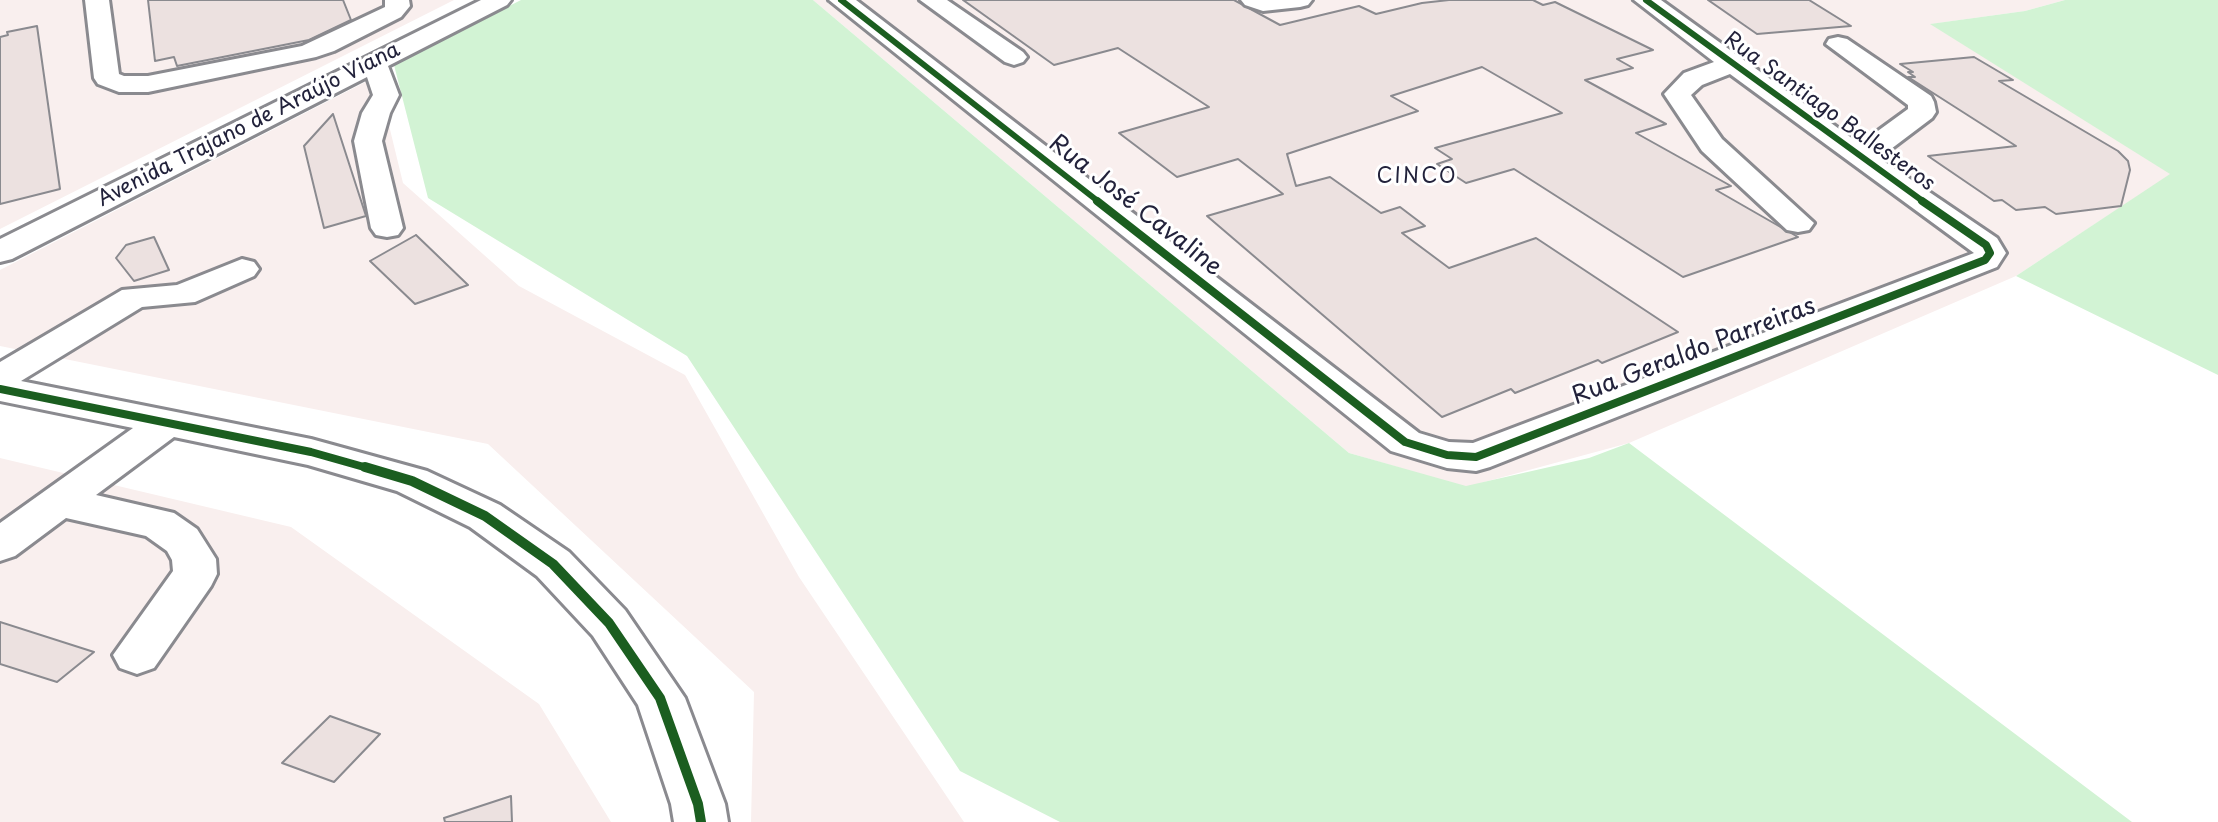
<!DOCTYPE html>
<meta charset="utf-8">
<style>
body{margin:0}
canvas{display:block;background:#fff}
</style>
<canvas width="2218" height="822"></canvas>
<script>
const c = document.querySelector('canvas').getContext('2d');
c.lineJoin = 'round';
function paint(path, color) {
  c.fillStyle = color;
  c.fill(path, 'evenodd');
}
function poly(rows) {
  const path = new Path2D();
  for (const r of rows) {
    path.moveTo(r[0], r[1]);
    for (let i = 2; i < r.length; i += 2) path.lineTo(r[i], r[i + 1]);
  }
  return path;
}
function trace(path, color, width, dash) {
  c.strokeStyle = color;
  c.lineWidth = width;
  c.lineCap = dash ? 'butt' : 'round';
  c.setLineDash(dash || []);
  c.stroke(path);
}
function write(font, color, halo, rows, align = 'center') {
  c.font = font + ' "Playpen Sans",sans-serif';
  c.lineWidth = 6;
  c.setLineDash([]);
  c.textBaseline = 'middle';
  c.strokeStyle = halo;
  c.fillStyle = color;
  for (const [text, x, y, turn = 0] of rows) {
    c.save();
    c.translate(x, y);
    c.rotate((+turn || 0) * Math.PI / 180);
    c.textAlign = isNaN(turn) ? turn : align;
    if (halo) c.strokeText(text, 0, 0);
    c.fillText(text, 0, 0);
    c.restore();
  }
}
paint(poly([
 [0,0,454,0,0,229],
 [813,0,2065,0,2025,11,1931,24,2171,174,2016,276,1629,443,1466,487,1349,453],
 [377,76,403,183,519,286,685,375,799,577,964,822,751,822,754,692,488,444,0,346,0,270],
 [0,458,291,527,539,704,611,822,0,822]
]), '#f9efee');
paint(poly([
 [521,0,813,0,1349,453,1466,486,1589,458,1629,443,2132,822,1060,822,960,771,687,356,428,198,394,65],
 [2065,0,2218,0,2218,375,2016,276,2170,174,1930,24,2025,11]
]), '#d2f3d4');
const building = poly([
 [148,0,343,0,351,20,309,40,177,66,174,57,155,61,148,0],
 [963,0,1234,0,1280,25,1359,6,1376,14,1422,3,1449,0,1533,0,1543,5,1555,2,1653,50,1617,59,1633,68,1585,80,1666,124,1636,133,1731,186,1716,190,1798,237,1683,277,1514,169,1466,183,1437,164,1452,159,1435,148,1562,113,1482,67,1391,96,1418,111,1287,154,1296,186,1330,177,1381,213,1400,207,1425,226,1402,233,1449,268,1536,238,1678,332,1602,363,1598,360,1515,393,1511,389,1442,417,1207,216,1283,194,1238,159,1177,177,1119,133,1209,107,1118,48,1054,65,963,0],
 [1708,0,1809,0,1851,26,1757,34,1708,0],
 [37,26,60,189,0,204,0,37,8,35,7,32,37,26],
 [1974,57,2013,80,1999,81,2118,151,2128,161,2130,170,2121,206,2056,214,2045,207,2016,210,2002,200,1994,201,1928,156,2016,146,1908,77,1915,77,1908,72,1913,72,1900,64,1974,57],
 [333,114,366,216,324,228,304,146,333,114],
 [416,235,468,285,415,304,370,261,416,235],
 [154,237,169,270,134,281,116,258,126,245,154,237],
 [0,622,94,652,57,682,0,664,0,622],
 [330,716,380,734,334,782,282,763,330,716],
 [511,796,512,822,445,822,444,818,511,796]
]);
paint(building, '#ece1e0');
trace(building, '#8a8a8f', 2);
const minor = poly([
 [85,0,109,0,119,74,124,76,148,76,302,46,385,7,385,0,409,0,410,6,401,17,334,51,316,57,148,92,119,92,98,84,94,78,85,0],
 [481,0,511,0,507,5,388,66,399,95,390,113,382,141,403,228,398,235,387,237,376,235,371,228,354,141,362,113,373,95,367,77,12,259,0,262,0,239,481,0],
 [829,0,856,0,1419,433,1449,442,1473,443,1974,253,1730,74,1702,85,1691,95,1722,139,1814,223,1809,230,1798,232,1787,230,1702,151,1664,94,1684,73,1714,62,1634,0,1661,0,1860,144,1908,109,1908,105,1826,44,1829,39,1838,37,1847,39,1931,96,1934,102,1936,112,1932,118,1879,158,1997,238,2006,253,1997,267,1490,467,1476,471,1447,468,1391,451,829,0],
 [920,0,947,0,1023,52,1027,57,1023,62,1014,65,1005,62,920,0],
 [1241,0,1312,0,1308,5,1300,7,1263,11,1245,5,1241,0],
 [242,259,254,262,259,269,254,276,195,302,142,307,21,381,311,439,427,471,500,505,569,552,625,610,685,698,725,804,728,822,674,822,671,804,638,705,593,636,537,576,470,527,397,491,308,465,174,437,96,495,174,513,197,529,216,559,217,574,211,586,154,668,137,674,120,668,113,655,173,571,172,560,167,551,146,536,66,518,15,556,0,561,0,523,133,428,0,401,0,362,122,290,177,285,242,259]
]);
trace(minor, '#8a8a8f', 6);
paint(minor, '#fff');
trace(poly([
 [841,0,1099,202],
 [1646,0,1924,202]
]), '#1b5e20', 6);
trace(poly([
 [1097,201,1405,442,1447,455,1476,457,1985,260,1990,253,1986,245,1922,201],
 [0,389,311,452,371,469]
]), '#1b5e20', 8);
trace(poly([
 [365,467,412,481,485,516,553,564,609,623,660,698,698,804,701,822]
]), '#1b5e20', 10);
write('21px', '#22223b', '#fff', [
 ["Rua Santiago Ballesteros",1829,112,36],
 ["Avenida Trajano de Araújo Viana",249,125,-27]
]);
c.letterSpacing = '2px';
write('21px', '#22223b', '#fff', [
 ["CINCO",1417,177]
]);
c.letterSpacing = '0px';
write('24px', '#22223b', '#fff', [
 ["Rua José Cavaline",1135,206,38],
 ["Rua Geraldo Parreiras",1694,352,-21]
]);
</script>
